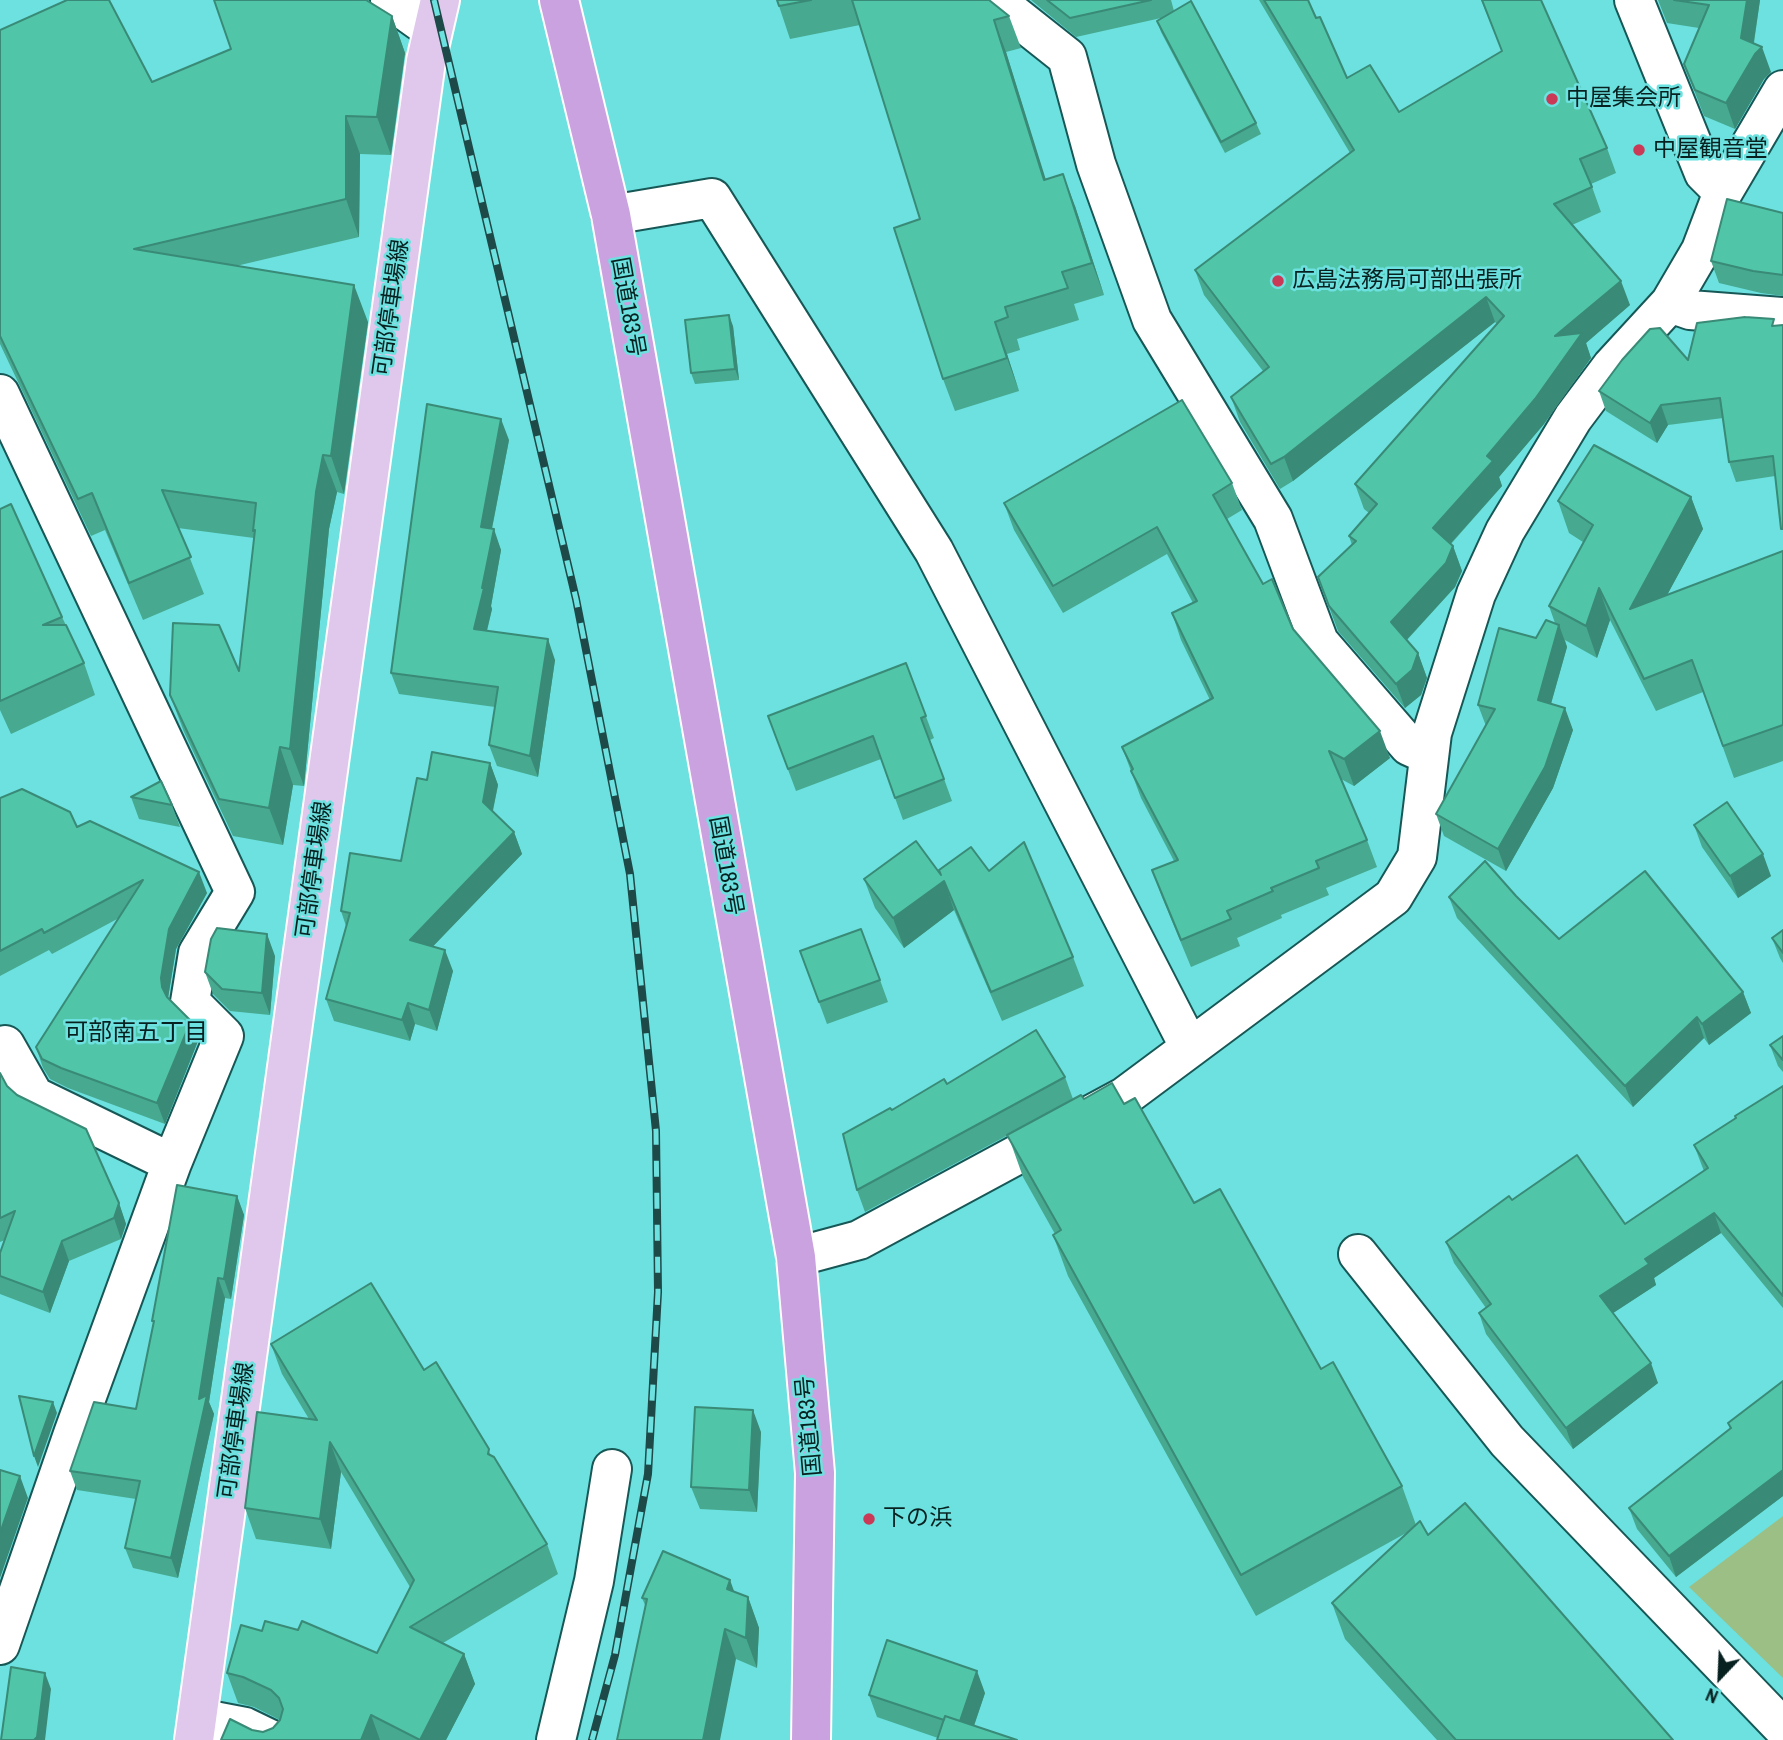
<!DOCTYPE html>
<meta charset="utf-8">
<style>
body{margin:0}
#map{position:relative;width:1783px;height:1740px;overflow:hidden;background:#6ce1df;font-family:"Archivo Narrow",sans-serif}
canvas{display:block}
.north{position:absolute;left:1685px;top:1642px;width:70px;height:70px;-webkit-text-stroke:5px #6ce1df;paint-order:stroke;rotate:203deg;font-size:19px;font-weight:700;line-height:28px;text-align:center;color:#072120}
.north::after{content:'';display:block;margin:auto;width:24px;height:32px;background:#072120;clip-path:polygon(50% 0,100% 100%,50% 72%,0 100%)}
</style>
<div id="map">
<canvas width="1783" height="1740"></canvas>
<div class="north">N</div>
</div>
<script>
const c = document.querySelector('canvas').getContext('2d');
c.lineJoin = 'round';
function paint(path, color) {
  c.fillStyle = color;
  c.fill(path, 'evenodd');
}
function poly(rows) {
  const path = new Path2D();
  for (const r of rows) {
    path.moveTo(r[0], r[1]);
    for (let i = 2; i < r.length; i += 2) path.lineTo(r[i], r[i + 1]);
  }
  return path;
}
function trace(path, color, width, dash) {
  c.strokeStyle = color;
  c.lineWidth = width;
  c.lineCap = dash ? 'butt' : 'round';
  c.setLineDash(dash || []);
  c.stroke(path);
}
function write(font, color, halo, rows, align = 'center') {
  c.font = font + ' "Archivo Narrow","Noto Sans JP",sans-serif';
  c.lineWidth = 5;
  c.setLineDash([]);
  c.textBaseline = 'middle';
  c.strokeStyle = halo;
  c.fillStyle = color;
  for (const [text, x, y, turn = 0] of rows) {
    c.save();
    c.translate(x, y);
    c.rotate((+turn || 0) * Math.PI / 180);
    c.textAlign = isNaN(turn) ? turn : align;
    if (halo) c.strokeText(text, 0, 0);
    c.fillText(text, 0, 0);
    c.restore();
  }
}
paint(poly([
 [1783,1516,1783,1678,1689,1587]
]), '#9cbf86');
const minor = poly([
 [390,0,432,30],
 [1003,0,1004,7,1067,57,1096,164,1152,320,1273,519,1319,642,1409,746,1429,755],
 [1634,0,1704,173,1723,192],
 [611,215,712,198,934,551,1190,1048],
 [1670,303,1690,310,1783,317],
 [0,394,235,892,198,953,190,1002,224,1036,172,1163,73,1434,0,1645],
 [5,1045,34,1096,172,1163],
 [1358,1254,1507,1441,1783,1728],
 [796,1257,859,1240,1124,1097,1393,897,1417,857,1432,733,1476,594,1505,531,1573,418,1612,366,1670,303,1701,250,1723,192,1783,90],
 [198,1718,245,1727,272,1740],
 [556,1740,594,1581,612,1469]
]);
const major = poly([
 [194,1740,426,61,440,0]
]);
const highway = poly([
 [559,0,611,215,796,1257,815,1473,811,1740]
]);
trace(minor, '#175857', 42);
trace(major, '#fff', 42);
trace(highway, '#fff', 42);
trace(minor, '#fff', 38);
trace(major, '#e0c7ec', 38);
trace(highway, '#cba2e0', 38);
const rail = poly([
 [434,0,576,599,630,874,656,1131,658,1292,648,1474,615,1655,592,1740]
]);
trace(rail, '#1d4a49', 8);
trace(rail, '#6ce1df', 5, [16]);
paint(poly([
 [368,0,369,2,392,16,405,53,391,155,360,154,359,237,236,266,368,322,344,494,337,492,329,529,304,786,293,785,283,845,233,836,184,732,170,695,239,671,254,538,178,528,204,594,143,620,105,530,91,536,0,344,0,30,152,82],
 [777,0,989,0,1009,16,1021,48,1006,52,1045,179,1075,206,1104,295,1074,304,1079,320,1017,339,1020,350,1007,354,1019,391,955,411,943,379,920,219,860,25,790,39],
 [1031,0,1171,0,1174,11,1256,123,1261,134,1225,153,1161,32,1157,21,1161,18,1076,37],
 [1259,0,1308,0,1347,78,1399,112,1502,51,1481,0,1541,0,1607,148,1616,173,1591,184,1601,212,1572,225,1630,305,1586,343,1591,358,1544,424,1499,477,1502,486,1451,544,1453,546,1462,571,1455,587,1407,640,1418,653,1427,678,1421,695,1405,708,1338,631,1318,577,1352,545,1349,536,1369,513,1364,509,1355,484,1497,324,1495,322,1293,481,1280,489,1240,422,1231,397,1263,371,1204,295,1195,270,1350,153],
 [1658,0,1760,0,1754,43,1771,72,1764,79,1735,129,1704,116,1684,64,1699,28,1667,23],
 [1783,213,1783,296,1761,293,1719,283,1711,261],
 [733,326,739,380,695,384,691,373],
 [1776,326,1775,476,1736,482,1729,462,1723,418,1668,425,1657,443,1606,411,1599,391,1688,360],
 [509,440,492,529,501,550,491,606,492,609,487,631,555,660,538,777,497,766,489,745,495,707,399,694,391,673],
 [1232,483,1242,510,1227,519,1263,584,1293,629,1390,758,1354,786,1341,779,1367,840,1377,867,1326,888,1329,895,1281,915,1282,918,1237,938,1240,946,1191,967,1162,897,1152,870,1174,861,1141,798,1122,747,1210,700,1181,640,1172,613,1193,603,1167,554,1063,613,1014,530,1004,503],
 [1691,497,1703,529,1667,595,1783,551,1783,761,1734,778,1703,692,1656,711,1610,620,1597,658,1565,640,1567,647,1551,704,1573,730,1553,788,1506,871,1444,836,1436,814,1486,726,1478,705,1536,638,1555,623,1549,606,1583,542,1569,533,1558,501],
 [0,509,62,617,84,663,95,695,11,734,0,710],
 [906,663,934,738,930,740,952,801,903,820,881,759,796,791,768,716],
 [490,763,498,785,493,811,514,832,522,854,432,947,453,971,437,1031,415,1024,410,1041,334,1021,326,999,346,926,341,911,401,861,427,780],
 [131,797,172,805,180,827,139,819],
 [0,798,77,827,207,893,176,949,168,998,191,1021,198,1041,165,1124,68,1088,50,1079,43,1068,36,1047,119,918,52,954,49,950,0,976],
 [1694,825,1771,876,1738,898,1702,847],
 [989,871,1073,957,1084,986,1002,1021,954,910,904,948,875,908,864,879],
 [1516,896,1559,939,1743,992,1751,1013,1709,1045,1704,1038,1633,1107,1457,918,1449,897],
 [1783,930,1783,963,1780,958,1772,938],
 [800,951,880,980,888,1002,827,1024],
 [275,956,270,1015,230,1011,213,994,205,972],
 [1783,1036,1783,1072,1778,1066,1770,1045],
 [0,1073,7,1086,119,1203,126,1224,121,1239,69,1261,50,1313,0,1294,0,1253,5,1240,0,1242],
 [1065,1077,1073,1099,1084,1099,1124,1104,1194,1203,1321,1369,1402,1486,1416,1525,1673,1740,1437,1740,1345,1639,1332,1603,1408,1532,1256,1616,1068,1276,1053,1235,1055,1234,1023,1177,1008,1135,865,1212,857,1190,892,1110,947,1084],
 [1783,1086,1783,1308,1721,1233,1654,1278,1656,1285,1613,1313,1658,1383,1573,1449,1486,1334,1479,1313,1486,1308,1454,1263,1446,1242,1512,1200,1625,1224,1704,1171,1702,1166,1694,1145,1736,1119,1735,1116],
 [237,1196,244,1215,231,1299,225,1298,209,1402,214,1414,178,1578,133,1568,125,1548,136,1499,77,1490,70,1471,136,1409,154,1325,152,1321],
 [271,1344,424,1370,492,1456,547,1544,558,1574,443,1643,464,1654,475,1684,446,1740,221,1740,252,1730,263,1732,273,1728,280,1720,254,1707,238,1703,227,1673,262,1631,377,1653,410,1587,341,1472,331,1549,256,1539,245,1508,309,1419,282,1374],
 [1783,1381,1783,1496,1676,1577,1637,1529,1629,1508,1730,1429,1728,1423],
 [761,1432,757,1512,700,1509,691,1487],
 [735,1592,748,1597,759,1628,757,1668,736,1659,645,1605,642,1598],
 [985,1693,974,1726,938,1738,877,1717,869,1695]
]), '#46a990');
paint(poly([
 [1747,0,1760,0,1751,60,1755,54,1762,47,1771,72,1764,79,1735,129,1726,103,1741,38],
 [392,16,405,53,391,155,377,117],
 [994,20,1006,52,1056,212,1044,180],
 [346,116,360,154,359,237,346,199],
 [1063,174,1075,206,1104,295,1092,263],
 [1621,281,1630,305,1586,343,1591,358,1544,424,1499,477,1502,486,1442,553,1433,528,1487,456,1555,336],
 [354,285,368,322,344,494,331,456],
 [1486,297,1495,322,1293,481,1284,457],
 [729,315,733,326,739,380,735,369],
 [995,322,1007,354,1019,391,1007,358],
 [1661,405,1668,425,1657,443,1650,423],
 [501,419,509,440,488,548,481,527],
 [323,455,337,492,329,529,304,786,290,749,316,492],
 [1691,497,1703,529,1642,641,1630,609],
 [494,529,501,550,491,606,492,609,482,650,474,629],
 [1453,546,1462,571,1455,587,1400,647,1391,622],
 [1599,588,1610,620,1597,658,1586,626],
 [1559,625,1567,647,1546,721,1538,700],
 [548,639,555,660,538,777,530,756],
 [1418,653,1427,678,1421,695,1405,708,1396,684],
 [1565,708,1573,730,1553,788,1506,871,1498,849],
 [1380,731,1390,758,1354,786,1344,759],
 [280,747,293,785,283,845,269,808],
 [490,763,498,785,490,823,483,802],
 [514,832,522,854,418,962,410,940],
 [1763,854,1771,876,1738,898,1730,876],
 [199,872,207,893,176,949,168,998,162,987,161,978,169,929],
 [944,881,954,910,904,948,893,918],
 [267,934,275,956,270,1015,262,993],
 [445,950,453,971,437,1031,429,1010],
 [1743,992,1751,1013,1709,1045,1702,1024],
 [408,1003,415,1024,410,1041,402,1020],
 [1697,1017,1704,1038,1633,1107,1625,1086],
 [191,1021,198,1041,165,1124,157,1103],
 [237,1196,244,1215,231,1299,224,1279],
 [119,1203,126,1224,121,1239,114,1218],
 [1714,1213,1721,1233,1654,1278,1656,1285,1607,1317,1600,1296,1645,1259],
 [62,1241,69,1261,50,1313,43,1292],
 [218,1278,225,1298,209,1402,214,1414,178,1578,171,1558,199,1399],
 [1651,1363,1658,1383,1573,1449,1566,1428],
 [53,1402,57,1413,38,1467,34,1456],
 [753,1410,761,1432,757,1512,749,1490],
 [330,1442,341,1472,331,1549,320,1519],
 [1783,1470,1783,1496,1676,1577,1669,1556],
 [20,1476,28,1498,0,1578,0,1533],
 [730,1580,741,1610,727,1589],
 [748,1597,759,1628,757,1668,746,1638],
 [725,1629,736,1659,720,1740,703,1740],
 [464,1654,475,1684,446,1740,420,1740],
 [977,1671,985,1693,969,1740,958,1725],
 [45,1673,51,1689,45,1740,34,1740],
 [371,1715,380,1740,361,1740]
]), '#398a76');
const building = poly([
 [67,0,109,0,152,82,231,49,214,0,366,0,392,16,377,117,346,116,346,199,134,249,354,285,331,456,323,455,316,492,290,749,280,747,269,808,219,799,170,695,173,623,219,625,239,671,255,530,253,531,256,503,162,490,191,557,129,583,92,493,78,499,0,336,0,30,67,0],
 [777,0,811,0,779,6,777,0],
 [852,0,989,0,1009,16,994,20,1044,180,1063,174,1092,263,1062,272,1068,288,1005,307,1008,317,995,322,1007,358,943,379,894,228,920,219,852,0],
 [1047,0,1151,0,1070,18,1047,0],
 [1264,0,1308,0,1316,18,1320,17,1347,78,1370,65,1399,112,1502,51,1482,0,1541,0,1607,148,1580,159,1592,187,1554,204,1621,281,1555,336,1582,333,1535,399,1487,456,1493,461,1433,528,1453,546,1446,563,1391,622,1418,653,1412,670,1396,684,1329,606,1318,577,1356,541,1349,536,1377,504,1355,484,1504,316,1486,297,1284,457,1271,464,1231,397,1269,367,1195,270,1354,150,1264,0],
 [1674,0,1747,0,1741,38,1762,47,1755,54,1726,103,1695,90,1684,64,1709,5,1674,0],
 [1191,1,1256,123,1221,142,1157,21,1191,1],
 [1727,199,1783,213,1783,275,1753,271,1711,261,1727,199],
 [729,315,735,369,691,373,685,320,729,315],
 [1745,317,1774,319,1772,326,1783,325,1783,529,1781,529,1773,456,1729,462,1720,398,1661,405,1650,423,1599,391,1622,360,1650,329,1660,328,1688,360,1697,323,1745,317],
 [1182,400,1232,483,1213,495,1263,584,1272,579,1293,629,1380,731,1344,759,1329,751,1367,840,1316,861,1319,868,1271,888,1273,891,1227,911,1231,919,1181,940,1152,870,1178,860,1131,771,1133,769,1122,747,1213,698,1172,613,1197,601,1157,527,1053,586,1004,503,1182,400],
 [427,404,501,419,481,527,494,529,482,588,484,588,474,629,548,639,530,756,489,745,498,687,391,673,427,404],
 [1594,445,1691,497,1630,609,1783,551,1783,725,1723,746,1692,660,1644,679,1599,588,1586,626,1549,606,1593,525,1558,501,1594,445],
 [11,504,62,617,43,625,66,625,84,663,0,701,0,509,11,504],
 [1546,620,1559,625,1538,700,1565,708,1545,767,1498,849,1436,814,1495,709,1478,705,1499,628,1536,638,1546,620],
 [906,663,926,716,921,718,944,779,895,798,873,736,788,769,768,716,906,663],
 [432,752,490,763,483,802,514,832,410,940,445,950,429,1010,408,1003,402,1020,326,999,350,913,341,911,350,853,401,861,417,778,427,780,432,752],
 [161,781,172,805,131,797,161,781],
 [22,789,70,812,77,827,90,821,199,872,169,929,161,978,162,987,167,997,191,1021,157,1103,61,1068,42,1059,36,1047,143,880,44,933,42,929,0,951,0,798,22,789],
 [1727,802,1763,854,1730,876,1694,825,1727,802],
 [916,841,941,875,939,870,971,847,989,871,1024,842,1073,957,991,992,944,881,893,918,864,879,916,841],
 [1485,861,1516,896,1559,939,1645,871,1743,992,1702,1024,1697,1017,1625,1086,1449,897,1485,861],
 [217,928,267,934,262,993,222,989,205,972,211,939,217,928],
 [861,929,880,980,819,1002,800,951,861,929],
 [1783,930,1783,953,1772,938,1783,930],
 [1036,1030,1065,1077,857,1190,843,1134,890,1108,892,1110,944,1079,947,1084,1036,1030],
 [1783,1036,1783,1060,1770,1045,1783,1036],
 [0,1073,7,1086,17,1095,86,1129,119,1203,114,1218,62,1241,43,1292,0,1276,0,1253,15,1211,0,1218,0,1073],
 [1112,1083,1124,1104,1135,1098,1194,1203,1220,1189,1321,1369,1333,1362,1402,1486,1241,1575,1053,1235,1061,1230,1007,1135,1081,1095,1084,1099,1112,1083],
 [1783,1086,1783,1296,1714,1213,1645,1259,1649,1264,1600,1296,1651,1363,1566,1428,1479,1313,1491,1304,1446,1242,1509,1196,1512,1200,1577,1155,1625,1224,1708,1168,1694,1145,1736,1118,1735,1116,1783,1086],
 [177,1185,237,1196,224,1279,218,1278,199,1399,207,1395,171,1558,125,1548,140,1481,70,1471,94,1402,136,1409,154,1321,152,1321,177,1185],
 [371,1283,424,1370,436,1362,489,1449,488,1454,494,1457,547,1544,410,1627,464,1654,420,1740,371,1715,361,1740,221,1740,230,1719,252,1730,263,1732,273,1728,280,1720,283,1709,279,1698,271,1690,243,1677,227,1673,241,1625,262,1631,265,1621,298,1630,302,1621,377,1653,414,1580,330,1442,320,1519,245,1508,257,1412,317,1420,271,1344,371,1283],
 [1783,1381,1783,1470,1669,1556,1629,1508,1731,1428,1728,1423,1783,1381],
 [19,1396,53,1402,34,1456,19,1396],
 [695,1407,753,1410,749,1490,691,1487,695,1407],
 [0,1470,20,1476,0,1533,0,1470],
 [1465,1503,1673,1740,1456,1740,1332,1603,1420,1521,1428,1535,1465,1503],
 [663,1551,730,1580,727,1589,748,1597,746,1638,725,1629,703,1740,617,1740,647,1599,642,1598,663,1551],
 [887,1640,977,1671,960,1721,945,1716,944,1720,869,1695,887,1640],
 [11,1667,45,1673,37,1737,34,1740,1,1740,11,1667],
 [945,1716,1017,1740,937,1740,945,1716]
]);
paint(building, '#51c5a8');
trace(building, '#398a76', 2);
for (const [x, y, r, color] of [
 [1552,99,7,"#ca3a57"],
 [1639,150,7,"#ca3a57"],
 [1278,281,7,"#ca3a57"],
 [869,1519,7,"#ca3a57"]
]) {
  const dot = new Path2D();
  dot.arc(x, y, r, 0, 2 * Math.PI);
  c.fillStyle = color;
  c.fill(dot);
  trace(dot, '#6ce1df', 2.5);
}
write('23px', '#072120', '#6ce1df', [
 ["中屋集会所",1566,99],
 ["中屋観音堂",1653,150],
 ["広島法務局可部出張所",1292,281],
 ["下の浜",883,1519]
], 'left');
write('23px', '#072120', '#6ce1df', [
 ["国道183号",627,307,80],
 ["可部停車場線",392,308,-82],
 ["国道183号",725,866,80],
 ["可部停車場線",315,870,-82],
 ["国道183号",810,1426,-95],
 ["可部停車場線",237,1431,-82]
]);
write('24px', '#072120', '#6ce1df', [
 ["可部南五丁目",136,1034]
]);
</script>
